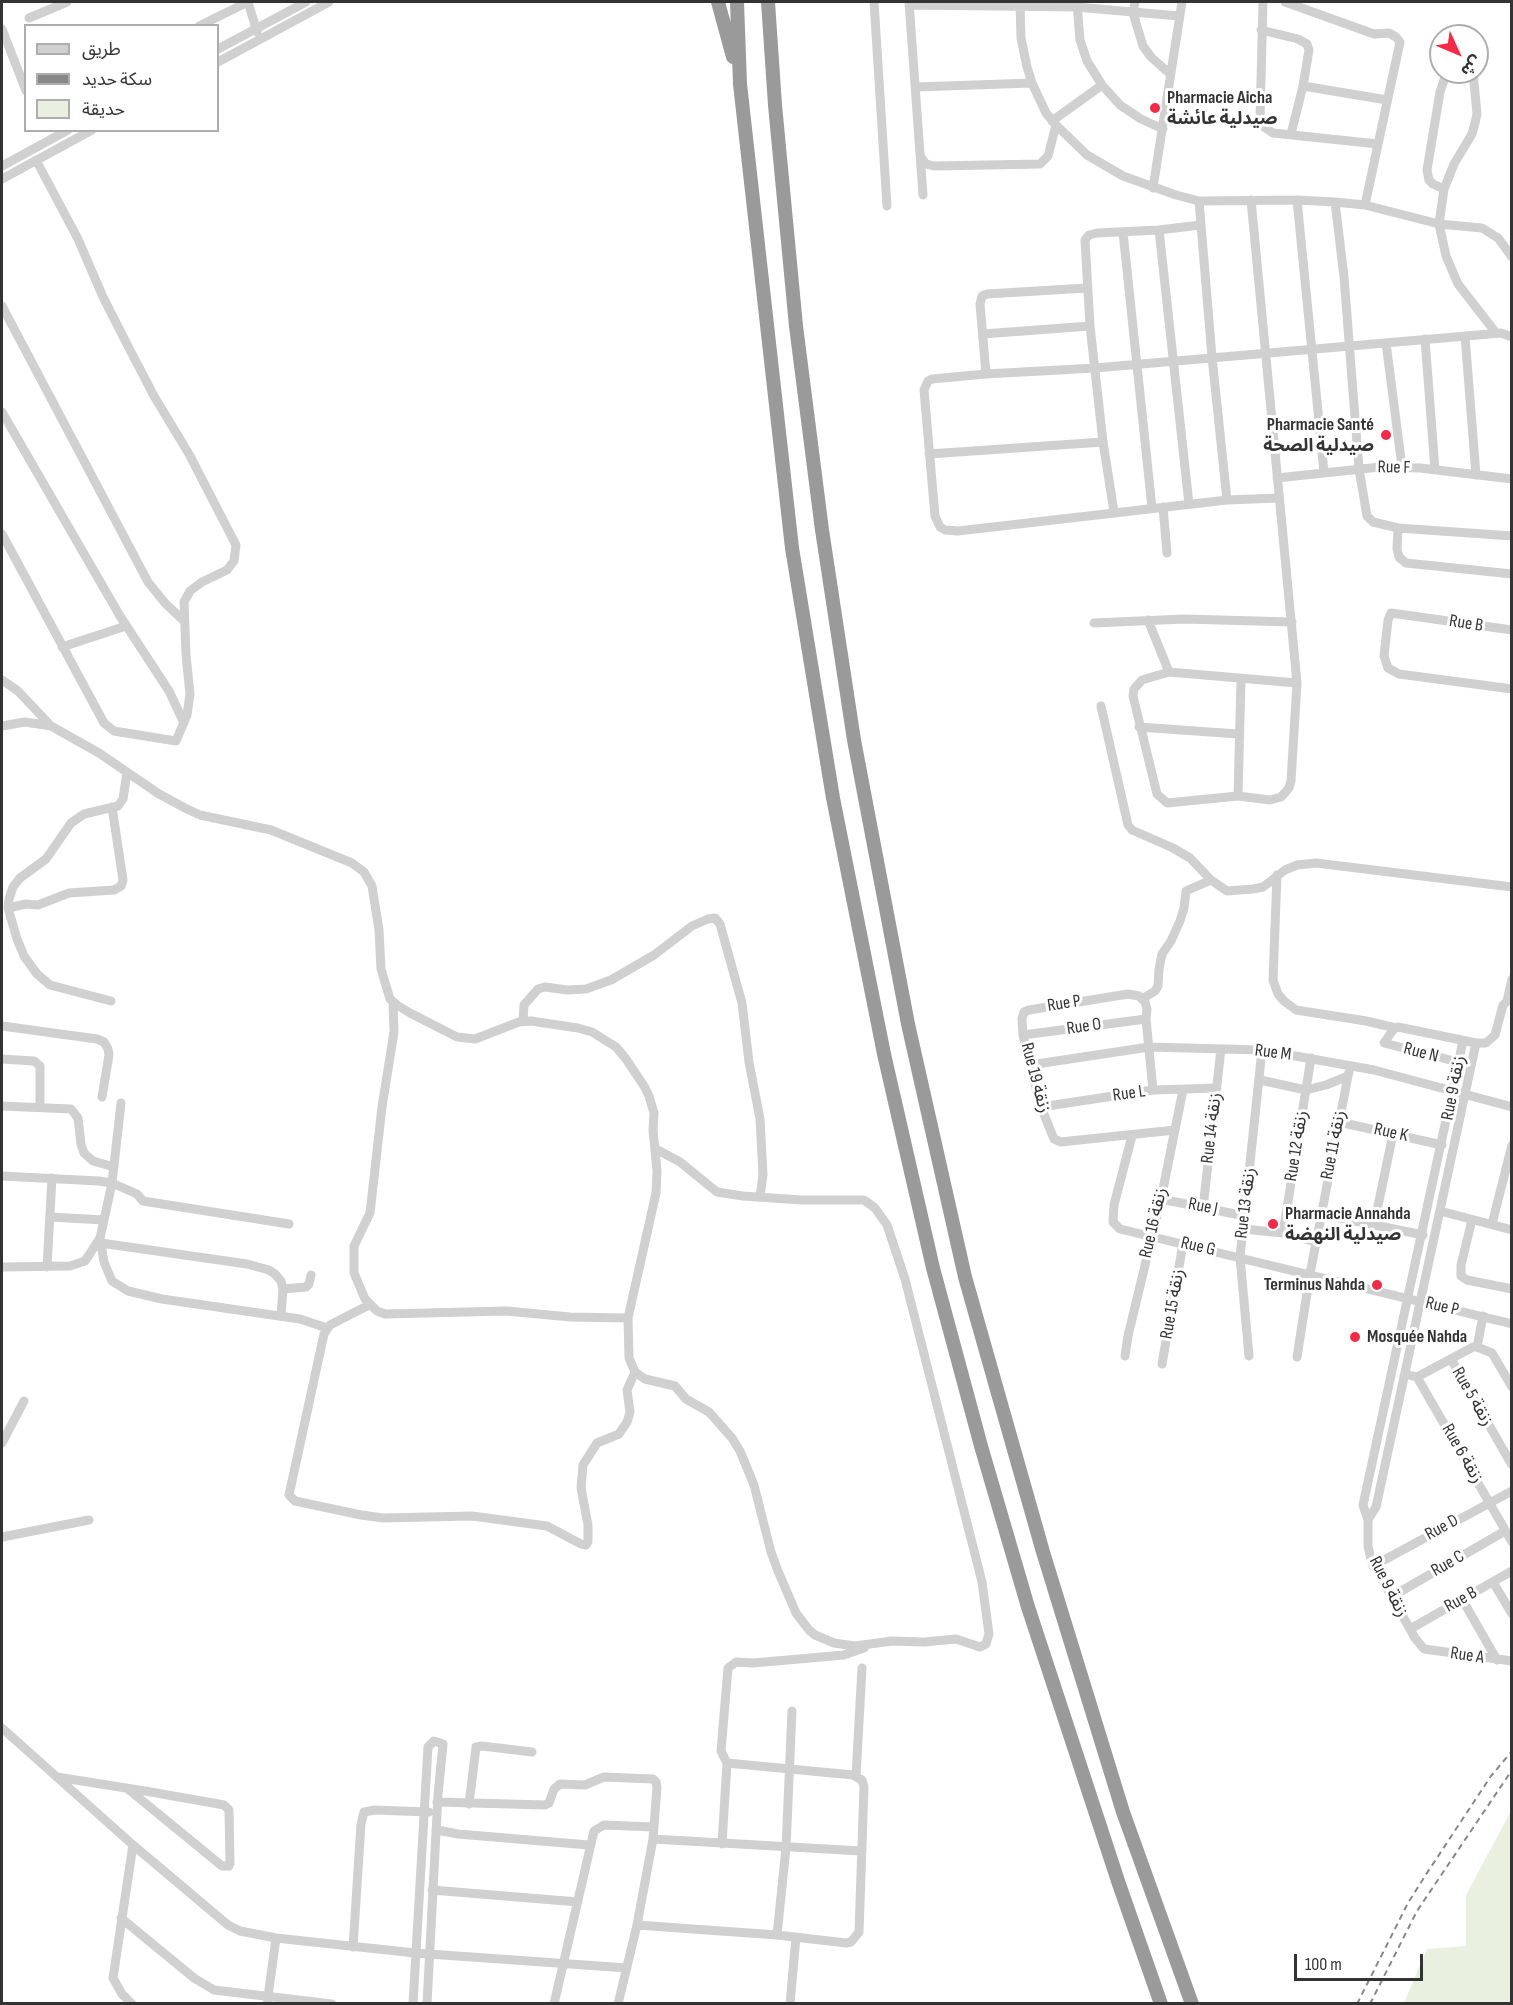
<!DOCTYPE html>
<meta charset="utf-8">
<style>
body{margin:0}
#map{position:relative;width:1513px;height:2005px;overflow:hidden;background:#fff;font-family:"Sofia Sans Condensed","Noto Sans Arabic",sans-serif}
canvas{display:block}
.frame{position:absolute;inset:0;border:3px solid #333;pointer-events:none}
.legend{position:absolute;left:24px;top:24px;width:195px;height:108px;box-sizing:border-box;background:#fff;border:2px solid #adadad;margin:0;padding:8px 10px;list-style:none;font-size:18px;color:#333}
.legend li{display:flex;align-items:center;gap:12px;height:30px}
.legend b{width:30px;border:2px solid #adadad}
.north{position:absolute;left:1429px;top:24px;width:60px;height:60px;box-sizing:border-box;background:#fff;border:2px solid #adadad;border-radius:50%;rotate:134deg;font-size:16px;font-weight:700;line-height:24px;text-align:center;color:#333}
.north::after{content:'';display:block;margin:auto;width:21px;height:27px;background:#f22c46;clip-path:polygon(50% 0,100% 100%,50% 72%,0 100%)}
.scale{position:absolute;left:1294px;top:1954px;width:129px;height:27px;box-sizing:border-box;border:3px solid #333;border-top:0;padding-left:8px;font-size:18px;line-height:21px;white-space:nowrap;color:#333;-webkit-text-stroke:4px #fff;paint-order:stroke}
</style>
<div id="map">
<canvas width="1513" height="2005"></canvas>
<div class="frame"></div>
<ul class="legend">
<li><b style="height:8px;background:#d0d0d0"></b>طريق</li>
<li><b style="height:8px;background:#888"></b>سكة حديد</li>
<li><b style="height:16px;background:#e9f0e0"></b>حديقة</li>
</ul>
<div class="north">ش</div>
<div class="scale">100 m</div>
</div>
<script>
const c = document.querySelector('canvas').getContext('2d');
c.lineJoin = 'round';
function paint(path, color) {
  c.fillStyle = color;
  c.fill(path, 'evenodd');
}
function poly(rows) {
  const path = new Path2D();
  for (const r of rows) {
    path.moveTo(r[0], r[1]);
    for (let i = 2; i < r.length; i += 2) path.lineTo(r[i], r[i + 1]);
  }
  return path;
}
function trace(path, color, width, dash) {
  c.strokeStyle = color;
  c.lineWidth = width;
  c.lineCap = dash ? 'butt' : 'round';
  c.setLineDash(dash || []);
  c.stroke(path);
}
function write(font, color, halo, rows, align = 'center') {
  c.font = font + ' "Sofia Sans Condensed","Noto Sans Arabic",sans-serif';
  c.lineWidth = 6;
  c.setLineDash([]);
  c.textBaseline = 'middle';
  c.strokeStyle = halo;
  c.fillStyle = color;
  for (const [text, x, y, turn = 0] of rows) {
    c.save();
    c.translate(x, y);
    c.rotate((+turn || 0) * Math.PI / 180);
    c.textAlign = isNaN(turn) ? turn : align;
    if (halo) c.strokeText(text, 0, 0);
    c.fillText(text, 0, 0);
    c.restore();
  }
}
paint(poly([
 [1511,1811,1511,2003,1404,2003,1427,1949,1466,1946,1466,1895]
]), '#e9f0e0');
trace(poly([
 [874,2,887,206],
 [909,2,923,195],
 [1020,2,1021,38,1027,67,1032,83,1046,113,1056,125,1087,155,1123,176,1176,195,1199,201,1297,200,1335,202,1365,205,1439,224,1482,228,1498,238,1512,257],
 [1135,2,1133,13,1143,46,1151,57,1170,74],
 [1263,2,1260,119,1264,127,1273,133,1378,144],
 [1285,2,1374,34,1389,33,1396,37,1400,42,1365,205],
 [1077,4,1080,40,1087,61,1102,85,1120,105,1141,119,1163,129],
 [909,5,1076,7,1179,16],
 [29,18,67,2],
 [199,26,248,2,257,32],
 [2,29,26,91],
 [1261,30,1298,39,1307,44,1309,50,1303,86,1291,134],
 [218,49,306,2],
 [218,62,329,2],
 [1458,72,1473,77],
 [1473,72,1477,114,1475,123,1472,134,1454,164,1444,189,1439,224,1446,256,1458,284,1496,333],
 [1303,86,1387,100],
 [916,87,1032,83],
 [1052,121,1102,85],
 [921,157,926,164,934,166,1040,164,1048,156,1056,125],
 [2,166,68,130],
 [2,179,92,130],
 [1153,188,1182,2],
 [1444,189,1433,184,1429,180,1427,170,1440,92,1444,80,1450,72],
 [1251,200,1297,683,1291,781,1289,788,1281,797,1270,800,1238,796,1167,803,1157,794,1133,696,1134,689,1142,680,1169,672,1297,683],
 [1297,200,1324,472],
 [1199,201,1212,357,1227,500],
 [1335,202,1344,277,1359,469,1367,516,1373,522,1398,528,1512,536],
 [1159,230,1189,504],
 [1123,232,1152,508],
 [2,306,148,582,165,603,184,621],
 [983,334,1090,326],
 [1465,336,1476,475],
 [1425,339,1435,470],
 [1386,343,1402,467],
 [986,374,980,304,982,296,987,294,1087,288],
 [2,412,120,616,169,691,184,723],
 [929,454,1103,442],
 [1277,478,1380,467,1420,468,1512,479],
 [1279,498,1227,500,958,531,945,530,940,527,935,516,924,390,928,381,932,379,986,374,1095,368,1501,333,1512,337],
 [1163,507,1167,553],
 [1114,512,1103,442,1090,326,1085,240,1089,235,1097,233,1159,230,1200,225],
 [1398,528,1397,549,1399,557,1406,563,1512,574],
 [2,534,104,723,114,731,176,741,187,715,190,694,186,655,184,602,190,591,202,582,227,570,234,561,236,545,189,454,154,396,131,352,103,297,78,239,36,160],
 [1148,620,1169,672],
 [1094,623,1184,619,1292,622],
 [1512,630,1391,613,1388,620,1384,656,1388,668,1399,674,1512,689],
 [62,647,126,626],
 [2,680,18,691,51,726],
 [1101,706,1128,825,1132,830,1173,848,1190,858,1211,880],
 [2,726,25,722,51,726,99,753,159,794,185,808,200,815,271,830,352,863,364,872,372,886,379,930,381,969,390,999,397,1005,410,1013,457,1037,475,1039,519,1022,531,1021,578,1028,592,1032,616,1047,626,1059,644,1086,649,1096,654,1113,653,1130,657,1171,656,1193,628,1318,629,1358,635,1372,645,1379,675,1386,686,1399,709,1412,732,1438,740,1451,754,1485,771,1552,778,1571,796,1613,809,1630,815,1635,834,1643,855,1646,892,1641,924,1642,956,1639,980,1647,986,1644,989,1634,982,1582,905,1279,887,1225,875,1208,864,1200,801,1200,743,1196,717,1192,680,1162,656,1149],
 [1139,727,1238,734],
 [1238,796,1241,679],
 [1277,875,1273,980,1278,994,1284,1001,1296,1010,1366,1021,1396,1028],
 [8,908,26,904,38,905,69,893,114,890,121,886,123,880,112,807],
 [1142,999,1155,991,1158,986,1159,969,1162,954,1171,941,1180,921,1184,908,1186,891,1211,880,1227,891,1253,889,1263,887,1285,870,1297,865,1316,863,1512,887],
 [111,1001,50,985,37,974,24,956,17,939,8,908,9,899,13,887,20,878,46,859,71,823,84,814,118,806,123,799,127,772],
 [1507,1001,1512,979],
 [393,1002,394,1032,382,1107,370,1213,354,1246,354,1273,365,1299,377,1311,385,1314,507,1311,570,1317,628,1318],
 [523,1021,524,1005,538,989,545,987,567,990,586,989,611,980,654,955,692,926,708,919,715,918,720,924,742,1003,749,1062,760,1119,763,1175,760,1197],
 [2,1026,97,1039,104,1042,108,1049,109,1055,102,1097],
 [1023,1035,1146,1019],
 [1463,1041,1363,1505,1368,1520,1368,1546,1371,1560,1415,1638,1424,1649,1512,1661],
 [2,1059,34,1061,40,1066,40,1107],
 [1458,1062,1384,1043,1393,1030,1398,1027,1476,1043,1486,1043,1495,1035,1503,1005,1512,997],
 [1030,1065,1149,1047,1262,1050,1374,1070,1512,1107],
 [1260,1080,1306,1090,1326,1085,1348,1076,1349,1072],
 [1153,1090,1146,1019,1147,1009,1145,1002,1139,996,1128,994,1029,1010,1024,1012,1022,1019,1023,1035,1030,1065,1041,1107,1054,1139,1061,1142,1070,1141,1175,1130],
 [2,1106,71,1109,78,1118,81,1144,84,1153,93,1161,114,1167],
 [1041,1107,1153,1090,1217,1088],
 [1339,1122,1442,1145],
 [1132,1136,1114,1205,1113,1222,1120,1229,1512,1324],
 [2,1176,99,1181,112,1183,137,1194,143,1201,289,1224],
 [1161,1199,1245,1216],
 [1203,1208,1221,1049],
 [1440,1211,1512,1230],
 [1321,1214,1423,1235],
 [50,1217,104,1220],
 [1472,1220,1461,1265,1461,1276,1467,1280,1512,1289],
 [1492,1224,1512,1145],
 [1374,1225,1393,1134],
 [1243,1229,1283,1233,1316,1242],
 [1283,1233,1311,1058],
 [100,1238,104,1262,112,1281,128,1291,162,1299,300,1319,327,1328],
 [101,1243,247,1264,269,1270,275,1274,281,1281,283,1289,306,1287,309,1284,311,1275],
 [2,1267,70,1266,85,1261,100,1238,104,1220,112,1183,121,1103],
 [47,1267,52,1178],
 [369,1305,330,1325,324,1334,289,1495,295,1501,361,1515,383,1518,472,1516,547,1526,581,1544,586,1545,588,1542,588,1525,581,1488,583,1465,597,1443,619,1434,627,1422,630,1412,627,1390,635,1372],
 [281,1316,283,1289],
 [1477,1347,1483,1316],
 [1125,1356,1128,1336,1161,1199,1183,1090],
 [1249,1356,1240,1257,1262,1050],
 [1297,1357,1310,1274,1348,1076],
 [1451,1359,1512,1465],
 [1162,1364,1183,1244],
 [1405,1374,1417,1377,1512,1542],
 [1417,1377,1473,1347,1477,1347,1492,1353,1512,1387],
 [2,1443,24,1401],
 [1368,1520,1376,1507,1476,1043],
 [2,1537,89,1520],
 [1373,1566,1512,1491],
 [1493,1582,1512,1614],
 [1391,1597,1505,1531],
 [1462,1599,1497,1660],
 [1410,1629,1512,1571],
 [2,1728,133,1845,228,1925,240,1931,276,1938,415,1953,627,1968],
 [856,1776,862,1668],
 [57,1777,151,1792,224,1805,229,1810,230,1863,229,1866,222,1866,128,1789],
 [437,1802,545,1805,549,1803,554,1789,560,1784,585,1785,604,1777,653,1779,656,1782,657,1787,654,1827],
 [469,1804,476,1747,482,1746,532,1752],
 [437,1830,458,1834,589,1845],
 [653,1839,861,1851],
 [722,1844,727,1763,721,1751,728,1668,736,1662,753,1663,844,1655,864,1648],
 [432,1890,578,1902],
 [121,1918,194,1978,214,1990,332,2004],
 [637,1925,777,1935,846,1943,851,1942,859,1932,864,1787,862,1780,853,1775,727,1763],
 [777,1935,786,1848,792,1711],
 [353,1947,361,1824,364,1812,375,1810,429,1812],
 [132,2004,122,1994,113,1978,133,1845],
 [267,2004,276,1938],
 [413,2004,428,1747,434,1741,443,1744,438,1795,427,2004],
 [554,2004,594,1831,604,1825,654,1827,653,1839,637,1925,618,2004],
 [790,2004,796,1937]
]), '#d0d0d0', 9);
trace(poly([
 [718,2,733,57],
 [737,2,740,84,792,548,833,798,884,1054,933,1268,981,1446,1028,1607,1119,1884,1161,2004],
 [768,2,775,105,796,326,822,530,854,740,908,1024,965,1277,1043,1552,1123,1812,1192,2004]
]), '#9a9a9a', 14);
trace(poly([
 [1357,2004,1408,1903,1425,1876,1491,1776,1512,1751],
 [1370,2004,1417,1911,1512,1770]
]), '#888', 2, [6, 4.5]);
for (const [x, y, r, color] of [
 [1155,108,6,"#f22c46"],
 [1386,435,6,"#f22c46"],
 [1273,1224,6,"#f22c46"],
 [1377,1285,6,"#f22c46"],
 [1355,1337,6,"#f22c46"]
]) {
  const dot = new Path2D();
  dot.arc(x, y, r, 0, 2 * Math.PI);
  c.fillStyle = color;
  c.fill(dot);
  trace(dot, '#fff', 2);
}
write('bold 18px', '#333', '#fff', [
 ["Pharmacie Aicha",1167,98],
 ["صيدلية عائشة",1167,119],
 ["Pharmacie Santé",1374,425,"right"],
 ["صيدلية الصحة",1374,446,"right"],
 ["Pharmacie Annahda",1285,1214],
 ["صيدلية النهضة",1285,1235],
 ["Terminus Nahda",1365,1285,"right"],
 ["Mosquée Nahda",1367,1337]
], 'left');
write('18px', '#333', '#fff', [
 ["Rue F",1394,468,1],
 ["Rue B",1466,624,9],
 ["Rue P",1064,1004,-9],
 ["Rue O",1084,1027,-8],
 ["Rue M",1273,1053,7],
 ["Rue N",1421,1053,14],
 ["Rue 19 زنقة",1035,1078,75],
 ["Rue 9 زنقة",1454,1088,-79],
 ["Rue L",1129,1094,-8],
 ["Rue 14 زنقة",1212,1128,-83],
 ["Rue K",1391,1133,12],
 ["Rue 11 زنقة",1334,1145,-79],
 ["Rue 12 زنقة",1297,1146,-81],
 ["Rue 13 زنقة",1246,1203,-83],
 ["Rue J",1203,1207,11],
 ["Rue 16 زنقة",1154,1223,-77],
 ["Rue G",1198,1247,13],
 ["Rue 15 زنقة",1173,1304,-80],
 ["Rue P",1442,1307,13],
 ["Rue 5 زنقة",1472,1397,60],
 ["Rue 6 زنقة",1462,1454,60],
 ["Rue D",1442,1528,-29],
 ["Rue C",1448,1564,-30],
 ["Rue 9 زنقة",1388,1587,63],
 ["Rue B",1461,1600,-29],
 ["Rue A",1467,1656,8]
]);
</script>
